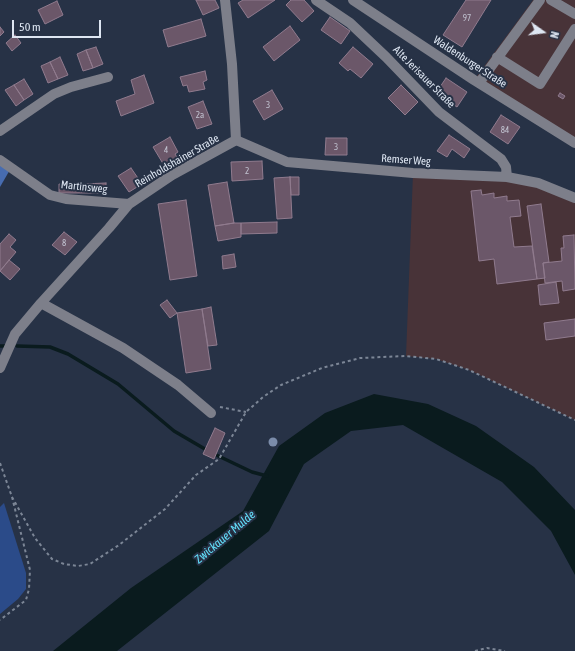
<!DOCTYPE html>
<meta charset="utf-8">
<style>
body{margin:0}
#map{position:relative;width:575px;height:651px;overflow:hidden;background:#273246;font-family:"Asap Condensed",sans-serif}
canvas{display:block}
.north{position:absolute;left:523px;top:12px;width:40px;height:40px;-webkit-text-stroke:3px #273246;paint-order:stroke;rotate:104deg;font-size:11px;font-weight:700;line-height:16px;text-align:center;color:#dee6f2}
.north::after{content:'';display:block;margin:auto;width:14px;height:18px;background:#dee6f2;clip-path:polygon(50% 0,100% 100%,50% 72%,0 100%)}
.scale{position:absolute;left:12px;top:20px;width:89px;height:18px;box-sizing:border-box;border:2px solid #dee6f2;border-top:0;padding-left:5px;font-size:12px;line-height:14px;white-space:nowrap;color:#dee6f2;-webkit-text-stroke:3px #273246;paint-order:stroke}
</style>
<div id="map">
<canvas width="575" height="651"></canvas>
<div class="north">N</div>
<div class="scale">50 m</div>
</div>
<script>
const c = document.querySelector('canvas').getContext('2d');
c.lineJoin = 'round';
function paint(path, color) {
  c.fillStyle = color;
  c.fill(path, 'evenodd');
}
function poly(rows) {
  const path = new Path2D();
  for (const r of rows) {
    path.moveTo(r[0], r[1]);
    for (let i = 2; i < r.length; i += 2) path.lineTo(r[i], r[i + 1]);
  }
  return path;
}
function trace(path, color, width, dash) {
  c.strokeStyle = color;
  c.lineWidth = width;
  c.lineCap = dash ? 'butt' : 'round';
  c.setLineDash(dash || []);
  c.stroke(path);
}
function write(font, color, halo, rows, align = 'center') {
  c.font = font + ' "Asap Condensed",sans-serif';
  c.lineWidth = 4;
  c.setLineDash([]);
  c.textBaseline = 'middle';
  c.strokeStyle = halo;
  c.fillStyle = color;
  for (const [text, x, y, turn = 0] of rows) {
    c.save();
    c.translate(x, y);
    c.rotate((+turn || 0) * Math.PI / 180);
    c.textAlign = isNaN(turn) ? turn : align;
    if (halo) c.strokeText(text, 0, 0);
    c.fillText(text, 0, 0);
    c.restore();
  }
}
paint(poly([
 [533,0,575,0,575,143,474,80],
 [413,173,507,177,575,198,575,420,469,370,436,359,406,356]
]), '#483338');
paint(poly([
 [4,503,26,573,26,589,18,599,0,614,0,507]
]), '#2b4b89');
paint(poly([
 [0,160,11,168,0,187]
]), '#476cb0');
paint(poly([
 [374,394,428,404,476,426,534,467,575,510,575,575,551,531,502,482,403,425,351,431,304,464,269,531,117,651,53,651,131,588,243,511,279,446,325,413]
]), '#0a1b1e');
trace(poly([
 [0,346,5,346],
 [17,346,50,347,68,354,118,384,174,431,210,452,252,472,267,476]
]), '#0a1b1e', 3.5);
const building = poly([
 [196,0,215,0,219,8,203,15,196,0],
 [243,0,275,0,248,18,238,3,243,0],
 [291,0,304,0,314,11,302,22,286,5,291,0],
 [466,0,491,0,462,47,443,35,466,0],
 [57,1,63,15,45,24,38,10,57,1],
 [330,17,350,31,341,44,321,30,330,17],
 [201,19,206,36,168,47,163,30,201,19],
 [290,26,300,40,274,61,263,47,290,26],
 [0,27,4,32,0,36,0,27],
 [15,35,21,43,12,51,6,43,15,35],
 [96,47,103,64,93,68,86,50,96,47],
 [353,47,373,64,361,78,350,69,348,71,339,63,353,47],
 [86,50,93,68,83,71,77,54,86,50],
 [60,57,68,75,58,79,50,62,60,57],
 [50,62,58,79,48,83,41,66,50,62],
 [205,71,207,80,203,82,205,89,189,92,187,85,183,86,180,77,205,71],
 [144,75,154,103,121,116,116,101,135,94,131,80,144,75],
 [446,78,467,92,457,107,436,93,446,78],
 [24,79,33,94,24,100,14,85,24,79],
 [14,85,24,100,16,106,5,90,14,85],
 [401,85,418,102,405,115,388,98,401,85],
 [272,90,283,109,264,120,253,101,272,90],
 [560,93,565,96,563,99,558,96,560,93],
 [203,101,212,124,197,129,188,107,203,101],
 [501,115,520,127,508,144,490,132,501,115],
 [449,135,470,149,464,158,452,149,447,157,437,151,449,135],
 [170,137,178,152,175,154,178,159,165,167,153,147,170,137],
 [326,138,347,138,347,155,325,155,326,138],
 [262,161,263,179,232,181,231,162,262,161],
 [131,168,142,184,129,192,118,176,131,168],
 [290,177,292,218,277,219,274,178,290,177],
 [290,177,299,177,299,195,291,195,290,177],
 [227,182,234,223,215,226,208,185,227,182],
 [106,183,106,193,59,193,59,184,83,186,83,184,106,183],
 [481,190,482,195,494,193,494,198,507,196,507,201,519,200,521,216,510,217,514,247,532,246,537,279,497,284,494,259,479,261,471,191,481,190],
 [186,200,197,276,170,280,158,204,186,200],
 [541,204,549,262,543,263,545,278,537,279,527,206,541,204],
 [277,222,277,233,241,234,241,223,277,222],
 [234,223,241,223,241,237,218,241,215,226,234,223],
 [64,232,77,242,65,255,52,245,64,232],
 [9,234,16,240,10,247,16,252,0,271,0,244,9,234],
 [574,235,575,289,563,291,562,281,545,283,543,263,562,261,561,248,564,248,563,236,574,235],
 [234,254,236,267,223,269,222,256,234,254],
 [9,260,20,269,10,280,0,271,9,260],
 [556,282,559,303,540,305,538,285,556,282],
 [167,300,177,313,170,318,160,305,167,300],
 [211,307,217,345,208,346,202,309,211,307],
 [202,309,211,369,186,373,177,313,202,309],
 [575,319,575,336,546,340,544,323,575,319],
 [215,428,225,433,214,459,203,454,215,428]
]);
paint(building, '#6b5769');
trace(building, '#907b8e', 1);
trace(poly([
 [220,407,246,412],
 [0,463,12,497,30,570,29,589,26,600,0,620],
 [12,497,35,538,52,559,64,564,78,566,90,564,119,545,165,509,196,475,219,459,246,412,263,397,281,385,322,368,360,358,406,356,436,359,469,370,575,420],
 [475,651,487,648,505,651]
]), '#7c8696', 2, [3, 3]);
trace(poly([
 [225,0,232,64,236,140],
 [316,0,350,23,386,57,439,112,501,159,506,167,507,177],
 [353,0,474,80,575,143],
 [551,0,575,14],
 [497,57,540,84,575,29],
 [479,83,540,0],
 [0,131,54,94,71,87,108,77],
 [236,140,287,162,413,173,507,177,538,183,575,198],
 [0,160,50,195,66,199,129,204],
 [41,303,123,348,178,385,211,413],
 [0,368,15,334,41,303,109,228,129,204,172,175,236,140]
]), '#7d7f8a', 10);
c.fillStyle = '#7b8caa';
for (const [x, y] of [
 [273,442]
]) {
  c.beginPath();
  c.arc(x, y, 4.5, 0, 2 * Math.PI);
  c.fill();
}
write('9px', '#c1c2d0', null, [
 ["97",467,18],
 ["3",268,105],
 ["2a",200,115],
 ["84",505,130],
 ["3",336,147],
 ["4",166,150],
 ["2",247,171],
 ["8",64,243]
]);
write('11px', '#dee6f2', '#273246', [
 ["Waldenburger Straße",470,62,33],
 ["Alte Jerisauer Straße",424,77,45],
 ["Remser Weg",406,160,4],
 ["Reinholdshainer Straße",177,161,-30],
 ["Martinsweg",84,187,6]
]);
write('italic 12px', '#63e0fc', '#273246', [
 ["Zwickauer Mulde",225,537,-40]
]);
</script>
